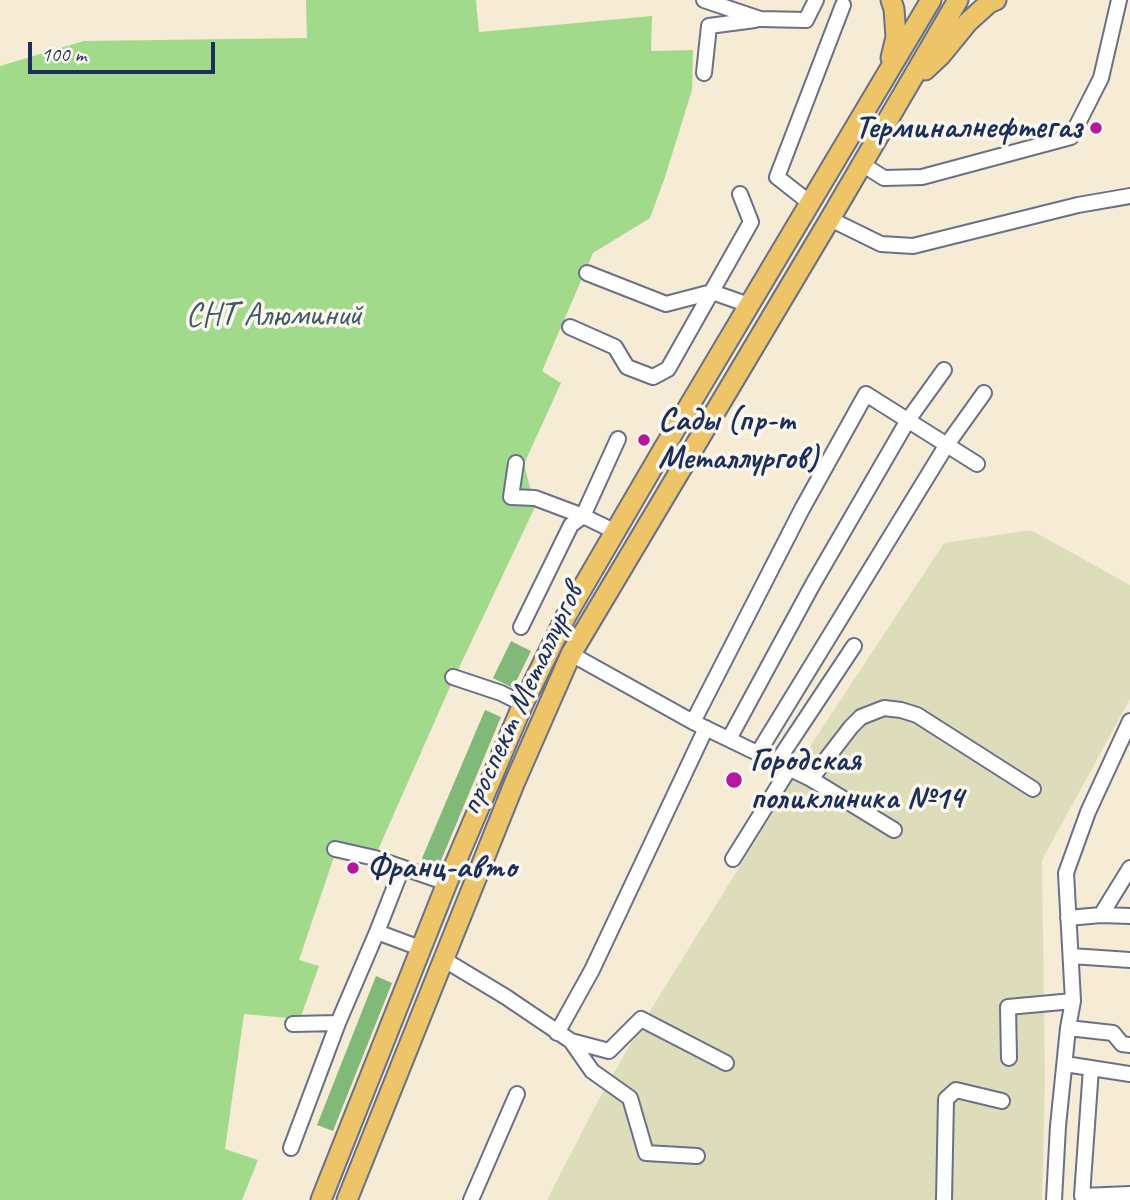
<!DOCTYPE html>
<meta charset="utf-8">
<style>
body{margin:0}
#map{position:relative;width:1130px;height:1200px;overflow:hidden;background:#f6ebd5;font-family:Caveat,sans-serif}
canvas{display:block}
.scale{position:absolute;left:28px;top:42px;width:187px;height:32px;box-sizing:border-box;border:4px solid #1b2f5e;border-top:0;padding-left:9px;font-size:21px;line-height:24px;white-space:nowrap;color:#1b2f5e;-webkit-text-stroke:5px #fbf7ec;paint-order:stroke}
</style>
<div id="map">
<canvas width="1130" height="1200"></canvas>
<div class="scale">100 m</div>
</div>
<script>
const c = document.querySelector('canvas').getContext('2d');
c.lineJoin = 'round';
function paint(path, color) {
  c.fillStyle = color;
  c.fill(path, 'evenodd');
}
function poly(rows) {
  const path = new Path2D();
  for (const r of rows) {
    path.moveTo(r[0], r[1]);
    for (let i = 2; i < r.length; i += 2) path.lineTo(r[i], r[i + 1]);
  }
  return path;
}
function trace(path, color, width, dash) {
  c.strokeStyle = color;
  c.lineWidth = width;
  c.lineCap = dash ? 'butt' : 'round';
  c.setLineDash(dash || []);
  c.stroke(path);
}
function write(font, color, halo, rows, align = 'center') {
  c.font = font + ' Caveat,sans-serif';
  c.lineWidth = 7;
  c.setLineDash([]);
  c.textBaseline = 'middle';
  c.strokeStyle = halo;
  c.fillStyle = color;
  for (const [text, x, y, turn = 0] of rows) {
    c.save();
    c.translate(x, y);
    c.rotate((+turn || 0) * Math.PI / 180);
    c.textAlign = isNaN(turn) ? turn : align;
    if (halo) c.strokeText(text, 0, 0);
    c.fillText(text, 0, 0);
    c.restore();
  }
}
paint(poly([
 [1031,530,1130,585,1130,699,1042,860,1045,1081,1042,1200,547,1200,599,1099,642,1024,778,805,811,745,944,543]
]), '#deddbb');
paint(poly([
 [306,0,476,0,479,32,652,16,651,51,693,50,692,90,665,177,650,218,593,253,542,371,561,383,524,464,535,507,449,689,378,850,338,845,299,960,319,966,300,1019,244,1014,225,1149,258,1160,242,1200,0,1200,0,66,84,41,307,38]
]), '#a2da8c');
paint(poly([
 [511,641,531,651,513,688,493,678],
 [485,710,501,717,437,870,420,863],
 [376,976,392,983,333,1131,317,1125]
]), '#81ba78');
const minor = poly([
 [704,0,760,19,806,20,816,0],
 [704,73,709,26,755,20],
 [862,164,884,178,922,177,1071,137,1101,78,1119,0],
 [810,203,777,177,843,5],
 [830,219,881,244,913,246,1078,205,1130,196],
 [587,273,666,304,712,292,749,305],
 [570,327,615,347,627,367,653,377,668,369,751,222,740,194],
 [516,463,511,497,535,498,583,516,616,532],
 [521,627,571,525,583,516,618,439],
 [571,654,693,722,811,779,851,727,861,717,884,708,901,710,917,715,1033,789],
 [453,677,501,693,523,704],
 [693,722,802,509,866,394,977,464],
 [729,739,813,584,908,420,944,370],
 [758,753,946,446,984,393],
 [777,762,854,646],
 [811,779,894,830],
 [335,849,375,858,447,883],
 [733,859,789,769],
 [402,868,377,932,420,948],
 [1101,915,1130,916],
 [1068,918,1101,915,1130,868],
 [1071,956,1130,960],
 [443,959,506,997,571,1041,609,1051,641,1019,726,1063],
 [293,1024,338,1023],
 [1068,1028,1113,1033,1122,1044,1130,1045],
 [557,1033,592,970,706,728],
 [571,1041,592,1071,630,1098,646,1153,697,1156],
 [1009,1058,1008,1007,1073,1001],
 [1065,1064,1130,1074],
 [1091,1068,1082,1196,1130,1194],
 [291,1148,338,1023,377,932],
 [471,1200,517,1094],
 [944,1200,946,1099,956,1090,1002,1101],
 [1054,1200,1058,1126,1068,1028,1073,1001,1066,873,1088,812,1130,721]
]);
const major = poly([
 [891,58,896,37,894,9,891,0],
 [925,70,941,55,968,22,989,3,996,0],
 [321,1200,447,883,523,704,566,616,661,453,931,0],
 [347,1200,514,784,571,654,830,219,958,0]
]);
trace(minor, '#687188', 18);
trace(major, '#687188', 23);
trace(minor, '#fff', 14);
trace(major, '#eec469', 19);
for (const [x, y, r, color] of [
 [1096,128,7,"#b5179e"],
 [644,440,7,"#b5179e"],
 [734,780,9,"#b5179e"],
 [353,868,7,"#b5179e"]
]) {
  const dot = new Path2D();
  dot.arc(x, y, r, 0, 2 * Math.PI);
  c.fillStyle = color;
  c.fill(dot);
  trace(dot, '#fbf7ec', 2.5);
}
write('bold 33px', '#1b2f5e', '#fbf7ec', [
 ["Терминалнефтегаз",1082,128,"right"],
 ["Сады (пр-т",658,421],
 ["Металлургов)",658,459],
 ["Городская",750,761],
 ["поликлиника №14",750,799],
 ["Франц-авто",367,868]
], 'left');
write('33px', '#3d5a6a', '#fbf7ec', [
 ["СНТ Алюминий",274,316]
]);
write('33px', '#1b2f5e', '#fbf7ec', [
 ["проспект Металлургов",522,700,-65]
]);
</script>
